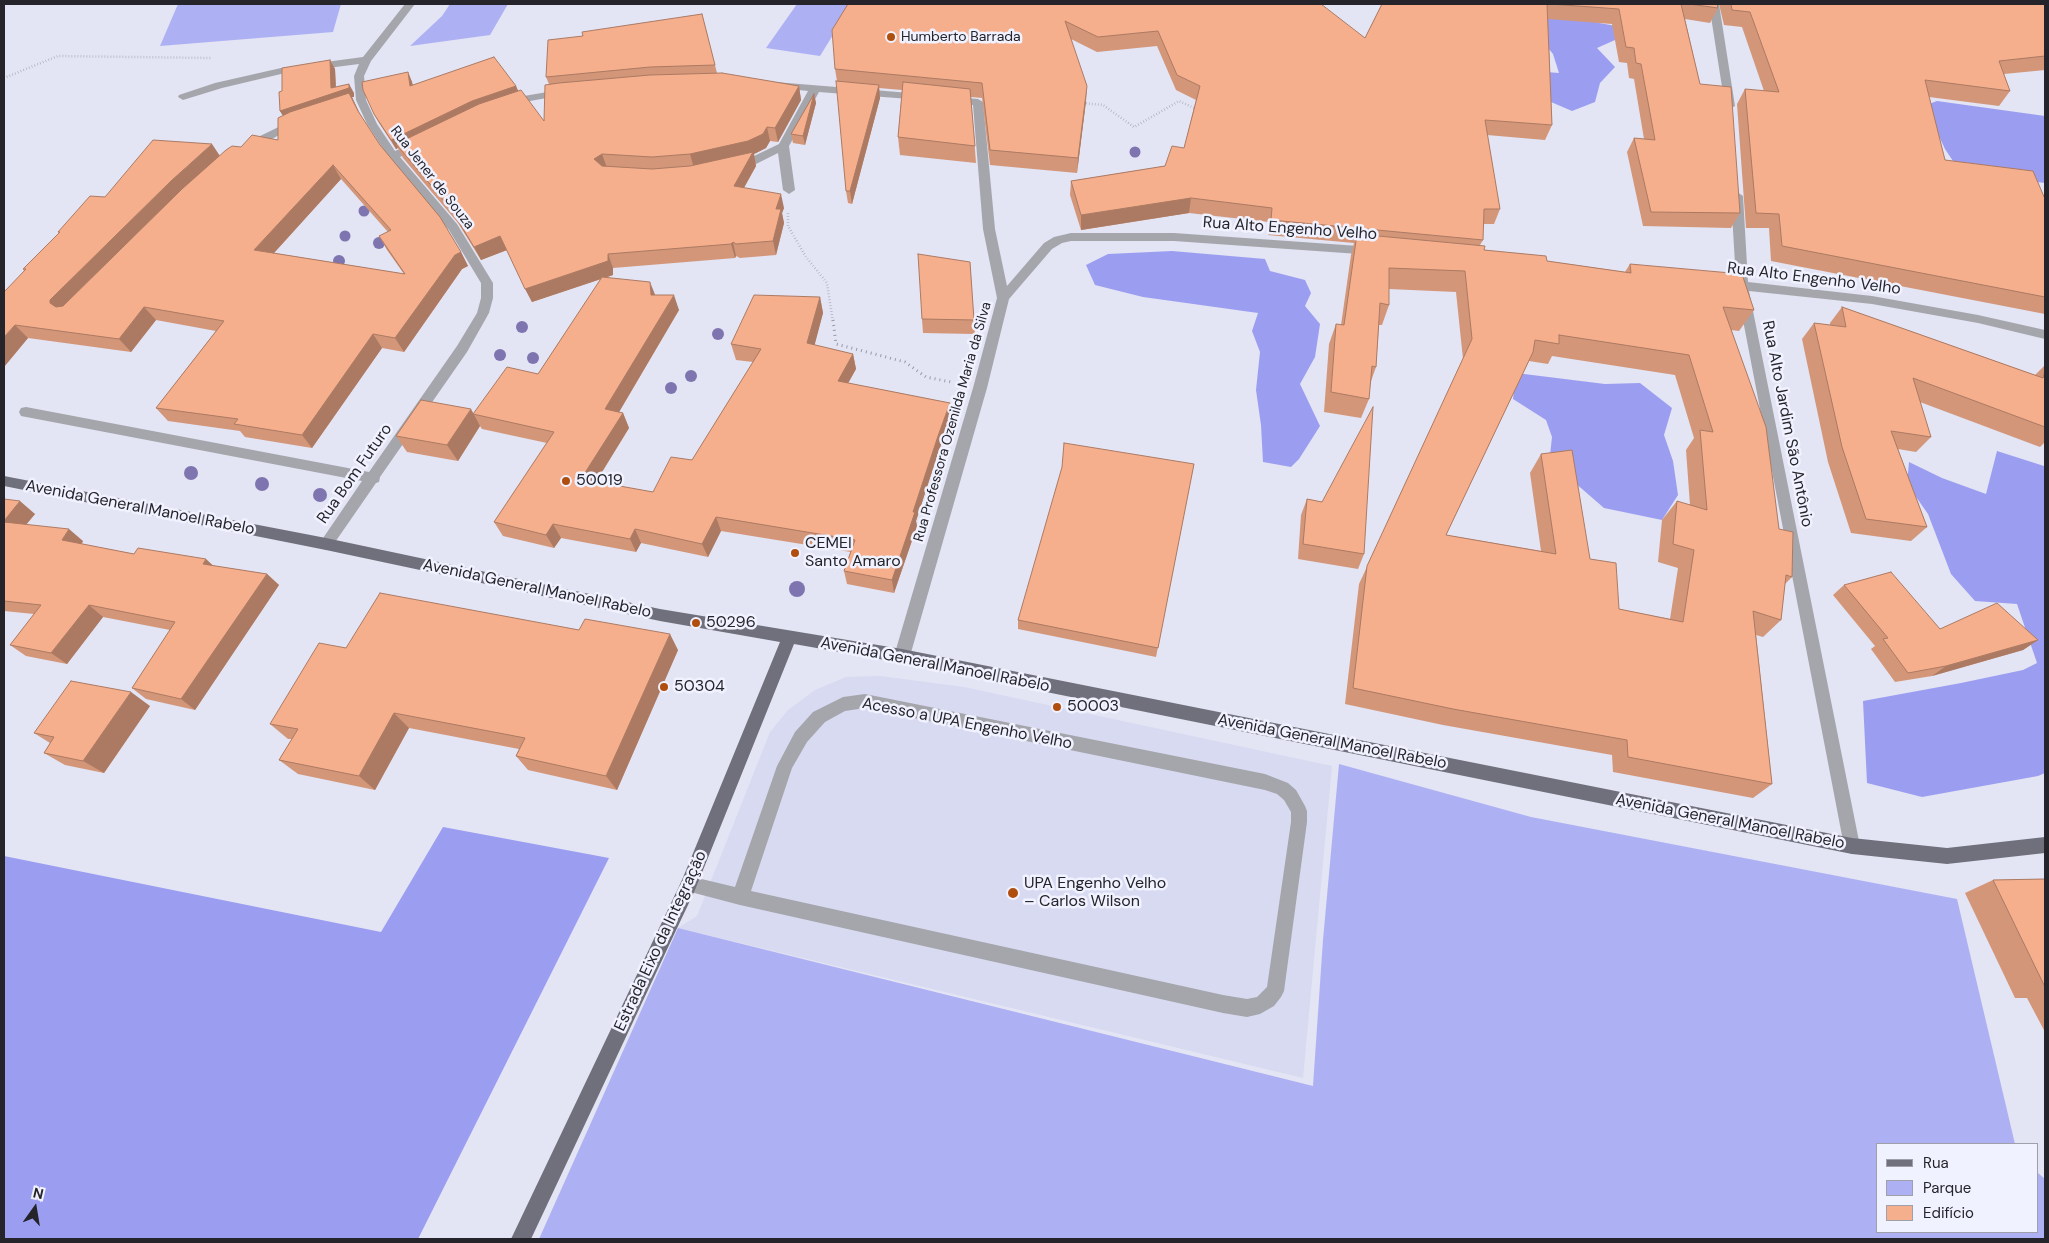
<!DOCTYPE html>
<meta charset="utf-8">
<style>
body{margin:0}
#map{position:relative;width:2049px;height:1243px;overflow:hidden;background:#e3e4f4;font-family:"DM Sans",sans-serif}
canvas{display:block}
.frame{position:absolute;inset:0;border:5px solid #24242a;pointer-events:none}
.legend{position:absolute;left:1876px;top:1143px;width:162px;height:90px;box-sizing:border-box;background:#f1f2ff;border:1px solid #9fa0aa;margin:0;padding:6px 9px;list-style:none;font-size:15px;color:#24242a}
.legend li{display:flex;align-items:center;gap:10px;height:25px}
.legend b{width:25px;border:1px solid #9fa0aa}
.north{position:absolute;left:10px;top:1183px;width:50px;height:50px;-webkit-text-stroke:4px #f1f2ff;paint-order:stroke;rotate:13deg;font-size:14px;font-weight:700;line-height:20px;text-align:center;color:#24242a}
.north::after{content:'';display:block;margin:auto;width:18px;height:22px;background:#24242a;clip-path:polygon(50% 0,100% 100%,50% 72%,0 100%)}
</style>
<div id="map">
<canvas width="2049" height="1243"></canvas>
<div class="frame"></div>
<ul class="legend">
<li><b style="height:6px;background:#6f707c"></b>Rua</li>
<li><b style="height:14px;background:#adb1f3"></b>Parque</li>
<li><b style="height:14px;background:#f5af8d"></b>Edifício</li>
</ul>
<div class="north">N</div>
</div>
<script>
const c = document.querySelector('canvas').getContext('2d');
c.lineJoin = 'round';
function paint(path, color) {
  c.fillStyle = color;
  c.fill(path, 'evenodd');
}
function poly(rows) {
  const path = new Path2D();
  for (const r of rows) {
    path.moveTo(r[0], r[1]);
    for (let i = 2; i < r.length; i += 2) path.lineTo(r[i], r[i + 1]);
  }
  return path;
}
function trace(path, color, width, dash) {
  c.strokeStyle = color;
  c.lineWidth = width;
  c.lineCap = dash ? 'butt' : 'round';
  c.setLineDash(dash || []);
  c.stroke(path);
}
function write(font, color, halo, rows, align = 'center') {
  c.font = font + ' "DM Sans",sans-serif';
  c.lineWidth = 5;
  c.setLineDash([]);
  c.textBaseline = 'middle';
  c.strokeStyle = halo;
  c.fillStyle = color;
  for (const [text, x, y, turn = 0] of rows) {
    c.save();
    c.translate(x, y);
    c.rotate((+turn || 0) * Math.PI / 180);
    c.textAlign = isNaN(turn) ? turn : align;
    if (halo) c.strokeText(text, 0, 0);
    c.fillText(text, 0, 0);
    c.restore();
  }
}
paint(poly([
 [880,676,964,687,1332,766,1303,1078,678,928,697,916,770,732,788,710,815,690,846,677]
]), '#d8daf1');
paint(poly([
 [178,4,341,4,333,32,160,46],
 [450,4,508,4,490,35,410,46,442,16],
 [797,4,852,4,820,56,766,48],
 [1339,764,1531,817,1957,899,2015,1144,1878,1144,1878,1232,2038,1232,2038,1173,2045,1179,2045,1239,539,1239,678,928,1313,1086,1323,940]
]), '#adb1f3');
paint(poly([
 [1542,4,1599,23,1616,26,1615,40,1597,48,1615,67,1600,83,1595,102,1572,111,1467,66,1559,73,1553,54,1536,33],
 [1937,101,2045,116,2045,183,1961,173,1945,149,1937,132,1916,109],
 [1172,251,1265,259,1270,271,1305,280,1311,293,1305,306,1320,324,1315,357,1300,384,1320,426,1299,459,1291,467,1263,462,1261,425,1256,390,1260,352,1252,331,1258,313,1143,297,1095,285,1086,265,1108,254],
 [1516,373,1605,384,1640,383,1672,408,1664,435,1673,461,1678,495,1662,520,1604,508,1574,482,1547,482,1552,437,1546,420,1513,399],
 [1997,451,2044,466,2045,464,2045,773,2038,776,1922,797,1867,783,1863,701,1961,683,2023,670,2037,663,2017,604,1975,601,1951,574,1928,514,1907,484,1909,462,1942,478,1986,494],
 [443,827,609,858,418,1239,4,1239,4,856,381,932]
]), '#9b9ef0');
trace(poly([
 [4,78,58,56,212,58],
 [1083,103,1103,105,1134,127,1179,101,1198,110],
 [788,213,788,226,806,257,827,283,833,322]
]), '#9a9ba7', 2.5, [0.5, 2.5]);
trace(poly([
 [833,320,836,344,905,362,926,377,951,382]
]), '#9a9ba7', 3, [1, 4]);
paint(poly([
 [405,4,415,4,371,61,364,76,366,100,377,124,395,151,418,141,424,144,400,157,457,224,493,283,493,298,489,313,467,352,380,477,379,482,376,483,331,548,326,550,321,548,319,544,362,481,21,416,19,412,21,408,26,407,369,472,457,346,477,313,481,298,481,283,449,230,389,158,367,124,356,100,354,76,359,64,281,74,222,88,183,100,178,97,179,95,215,83,281,68,363,57,405,4],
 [1709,4,1719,4,1735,106,1730,109,1725,106,1709,4],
 [775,82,922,94,927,97,922,100,819,92,789,146,795,190,789,194,783,190,778,153,756,164,736,169,730,165,732,162,752,157,779,144,808,91,771,87,770,85,771,83,775,82],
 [565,89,569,90,570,92,569,94,530,101,507,108,502,105,503,103,524,96,565,89],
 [952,97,978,99,983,102,995,229,1007,286,1044,243,1054,237,1071,233,1174,233,1373,247,1379,251,1373,255,1174,241,1071,241,1062,243,1052,249,1009,299,987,388,910,656,907,661,902,663,897,661,894,656,973,388,997,298,983,229,973,105,948,102,947,100,952,97],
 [295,119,300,122,299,124,252,150,244,150,242,148,256,138,295,119],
 [1737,192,1743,196,1748,282,1872,296,1978,315,2045,330,2045,339,1978,323,1872,304,1749,291,1860,846,1858,852,1852,854,1846,852,1844,846,1737,289,1723,287,1721,284,1727,280,1736,281,1731,196,1737,192],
 [865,694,1265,774,1288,783,1296,790,1305,806,1307,811,1307,822,1284,991,1281,997,1274,1006,1260,1014,1247,1017,1223,1013,740,905,683,890,680,884,683,878,689,876,735,887,777,766,795,732,813,712,843,697,865,694],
 [865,708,1265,790,1277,794,1284,800,1291,812,1291,822,1267,987,1257,997,1247,999,1223,995,751,891,792,768,807,742,825,722,845,711,865,708]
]), '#a5a6ac');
paint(poly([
 [4,476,326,538,660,609,902,649,1852,838,1947,848,2045,837,2045,853,1947,864,1852,854,902,663,794,644,695,890,531,1239,511,1239,682,880,780,642,660,621,326,550,4,486,4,476]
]), '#6f707c');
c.fillStyle = '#7e75b0';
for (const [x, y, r] of [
 [1135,152,5.5],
 [364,211,5.5],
 [345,236,5.5],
 [379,243,6],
 [339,261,6],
 [522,327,6],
 [718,334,6],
 [500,355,6],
 [533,358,6],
 [691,376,6],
 [671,388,6],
 [191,473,7],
 [262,484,7],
 [320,495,7],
 [797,589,8]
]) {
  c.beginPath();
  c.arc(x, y, r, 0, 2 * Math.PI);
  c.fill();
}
paint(poly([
 [848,4,1365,38,1382,4,1717,4,1718,8,1710,23,1685,19,1700,84,1740,213,1731,228,1643,226,1627,152,1634,138,1644,139,1634,79,1629,78,1627,63,1619,62,1612,24,1548,19,1552,125,1545,140,1487,135,1500,209,1494,224,1483,224,1483,240,1480,245,1484,250,1547,261,1625,272,1630,264,1754,310,1739,331,1731,330,1779,529,1792,577,1785,584,1781,620,1763,637,1756,635,1772,784,1753,798,1613,772,1612,755,1443,725,1345,704,1359,584,1463,359,1456,292,1389,289,1389,305,1382,325,1379,325,1376,367,1370,384,1369,399,1361,418,1324,412,1329,344,1336,324,1341,325,1351,255,1354,243,1268,235,1269,222,1189,213,1081,230,1070,195,1071,181,1165,166,1184,148,1196,100,1176,90,1157,46,1097,52,1071,39,1086,101,1077,173,990,165,982,98,971,97,976,163,900,155,898,137,902,90,879,88,880,98,852,204,848,203,846,191,837,81,835,69],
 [1552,356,1675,375,1694,438,1686,450,1690,505,1677,501,1662,520,1658,562,1678,568,1670,619,1619,609,1590,559,1541,454,1530,473,1541,551,1446,535,1529,361,1548,364],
 [1719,4,2045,4,2045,70,2004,74,2010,91,1999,106,1929,97,1945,160,2045,199,2045,314,1771,261,1769,228,1746,228,1737,104,1745,89,1764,91,1742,27,1724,25],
 [702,14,717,73,799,86,801,100,778,142,770,141,766,148,754,154,756,166,744,188,784,208,782,213,784,223,776,255,740,258,736,256,735,258,613,268,613,275,605,278,655,295,679,310,619,412,623,413,629,428,596,482,653,492,692,460,753,362,736,360,731,344,820,297,823,313,814,345,853,354,856,369,848,383,950,403,952,418,939,450,916,521,917,526,894,593,847,584,844,571,851,552,721,531,708,557,641,543,636,552,561,538,554,548,503,536,494,522,547,443,482,429,480,426,458,461,407,452,396,436,474,414,538,374,601,279,532,302,507,250,481,260,458,223,403,158,398,148,396,149,379,123,374,114,408,72,412,82,413,85,516,86,518,91,544,121,549,84,546,77,583,36],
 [330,60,335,69,336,87,354,93,354,97,352,97,361,117,380,145,461,252,468,266,462,269,404,352,382,348,312,448,245,437,240,431,168,421,156,408,216,331,156,320,131,352,28,338,4,367,24,271,23,269,59,233,58,232,105,197,220,156,241,147,278,140,283,116,280,111,282,91],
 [341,179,388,232,379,236,387,250,404,274,274,253],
 [814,94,816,103,805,145,793,143,791,134],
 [970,262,975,334,923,333,922,319],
 [1842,307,2035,375,2045,365,2045,442,2040,447,1920,402,1931,437,1916,452,1898,449,1927,527,1911,541,1851,533,1828,462,1802,339,1814,323,1830,325,1830,323],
 [1194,464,1156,657,1018,629,1018,620],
 [4,499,35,514,26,525,83,541,82,544,134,554,267,574,279,585,195,710,146,699,132,688,170,630,103,617,67,664,26,656,10,645,34,614,4,611],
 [1307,499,1322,502,1364,554,1358,569,1298,559,1301,515],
 [1844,585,1940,629,2038,640,2023,650,1932,676,1895,682,1871,649,1875,646,1833,595],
 [346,648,678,650,617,790,528,770,516,756,519,749,409,728,375,790,298,774,279,760,292,739,288,739,270,724],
 [150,706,104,773,65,765,44,753,50,743,34,733],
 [2045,879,2045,1032,2027,998,2015,998,1965,893,1993,880]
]), '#d39679');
paint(poly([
 [330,60,335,69,336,92,349,84,354,93,354,97,352,97,365,125,358,111,286,120,280,111,331,88],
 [408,72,412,82,414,95,410,86],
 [879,85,880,98,852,204,850,191],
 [516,86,520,95,396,144,398,148,396,149,391,140,472,101],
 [799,86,801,100,778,142,775,128],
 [1087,86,1086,101,1077,173,1078,158],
 [814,94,816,103,805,145,803,136],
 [767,127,770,141,766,148,754,154,756,166,737,200,694,168,690,154],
 [212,144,222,159,63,314,50,303,50,300,171,181],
 [602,154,607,168,599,173,594,159],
 [333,165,341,179,264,264,254,250],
 [781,194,784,208,782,213,784,223,776,255,773,241,776,209],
 [1191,198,1189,213,1081,230,1081,215],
 [500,236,507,250,481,260,474,247],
 [733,242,736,256,735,258,731,244],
 [461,252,468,266,462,269,404,352,395,338,455,255],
 [608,254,613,268,613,275,532,302,525,289],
 [650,282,656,297,651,295],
 [674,295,679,310,612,424,605,409],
 [820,297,823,313,811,359,807,343],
 [144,307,156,320,131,352,119,339],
 [15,325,28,338,4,367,4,337],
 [373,334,382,348,312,448,302,435],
 [853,354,856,369,841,396,838,381],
 [950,403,952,418,939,450,916,521,917,526,894,593,892,580,913,512,938,436],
 [471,409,480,426,458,461,447,445],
 [623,413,629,428,589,493,581,479],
 [20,501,35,514,18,534,4,523,4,521],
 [716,517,721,531,708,557,702,544],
 [553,524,561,538,554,548,546,535],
 [69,529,83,541,76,552,62,540],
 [635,529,641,543,636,552,630,539],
 [206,559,219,571,203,564],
 [267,574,279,585,195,710,181,699],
 [89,605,103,617,67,664,51,653],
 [670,634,678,650,617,790,606,776],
 [2038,640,2023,650,1932,676,1946,666],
 [131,692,150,706,104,773,83,761],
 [394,713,409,728,375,790,359,776]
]), '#ac7a63');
const building = poly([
 [848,4,1321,4,1365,38,1382,4,1547,4,1552,125,1485,120,1500,209,1484,209,1483,240,1271,220,1272,208,1191,198,1081,215,1071,181,1165,166,1172,146,1184,148,1200,86,1177,75,1158,31,1098,37,1065,21,1087,86,1078,158,990,150,982,83,835,69,832,30,848,4],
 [1550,4,1681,4,1700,84,1731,87,1740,213,1651,212,1634,138,1655,140,1641,64,1636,63,1634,48,1626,47,1619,9,1550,4],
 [1689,4,1717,4,1718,8,1689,4],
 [1731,4,2045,4,2045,56,1999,61,2010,91,1925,80,1945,160,2033,171,2045,199,2045,297,1782,246,1779,214,1756,213,1745,89,1779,92,1750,12,1732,10,1731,4],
 [702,14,715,65,650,67,546,77,548,40,583,36,582,32,702,14],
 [494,57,516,86,472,101,391,140,374,114,363,90,362,82,408,72,410,86,494,57],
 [330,60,331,88,349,84,349,88,280,111,279,92,282,91,282,68,330,60],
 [722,73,799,86,775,128,767,127,763,134,748,141,690,154,652,157,602,154,594,159,602,166,652,169,690,166,753,152,734,186,781,194,776,209,781,209,773,241,736,244,733,242,731,244,608,254,608,261,525,289,500,236,474,247,451,209,396,144,479,104,521,90,544,121,545,85,559,83,650,75,722,73],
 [836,81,879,85,850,191,846,191,836,81],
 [903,82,970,89,975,146,898,137,903,82],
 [349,93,358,111,380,145,440,217,461,252,455,255,395,338,373,334,302,435,234,424,238,419,156,408,224,321,144,307,119,339,15,325,4,337,4,292,26,269,23,269,60,232,58,232,90,196,105,197,153,140,212,144,171,181,50,300,50,303,56,307,63,306,182,189,226,150,232,146,241,147,252,135,278,140,278,118,290,112,349,93],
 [333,165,391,230,379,236,405,274,254,250,333,165],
 [814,94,803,136,791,134,814,94],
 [1357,234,1485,246,1484,250,1546,256,1547,261,1631,273,1630,264,1742,274,1754,310,1723,307,1766,427,1779,529,1793,532,1792,577,1786,575,1781,620,1753,611,1772,784,1628,757,1627,740,1453,709,1353,688,1367,566,1472,339,1465,271,1389,268,1389,305,1380,303,1376,367,1372,366,1369,399,1331,392,1336,324,1344,325,1357,234],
 [1559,335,1689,355,1713,432,1700,430,1707,510,1677,501,1673,544,1694,550,1683,622,1619,609,1616,563,1590,559,1572,450,1541,454,1556,554,1446,535,1533,352,1535,340,1559,344,1559,335],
 [918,254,970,262,974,320,922,319,918,254],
 [602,277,650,282,651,295,674,295,605,409,623,413,581,479,653,492,671,457,692,460,761,349,731,344,754,295,820,297,807,343,853,354,838,381,950,403,938,436,913,512,915,512,892,580,844,571,855,540,716,517,702,544,635,529,630,539,553,524,546,535,494,522,554,432,473,414,507,367,538,374,602,277],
 [1842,307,2043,378,2045,371,2045,427,1913,378,1931,437,1891,431,1927,527,1866,519,1842,447,1814,323,1846,327,1842,307],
 [421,400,471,409,447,445,396,436,421,400],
 [1373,407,1364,554,1303,544,1307,499,1322,502,1373,407],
 [1064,443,1194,464,1158,648,1018,620,1062,467,1064,443],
 [4,499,20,501,4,521,4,499],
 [4,522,69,529,62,540,134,554,138,548,206,559,203,564,267,574,181,699,132,688,175,622,89,605,51,653,10,645,41,605,4,601,4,522],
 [1891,572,1940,629,1997,603,2038,640,1946,666,1908,673,1883,639,1888,638,1844,585,1891,572],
 [380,593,579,630,585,619,670,634,606,776,516,756,525,738,394,713,359,776,279,760,298,729,270,724,319,643,346,648,380,593],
 [71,681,131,692,83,761,44,753,54,737,34,733,71,681],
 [2045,879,2045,987,1993,880,2045,879]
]);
paint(building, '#f5af8d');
trace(building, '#ac7a63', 1);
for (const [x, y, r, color] of [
 [891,37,5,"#af4e0e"],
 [566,481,5,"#af4e0e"],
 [795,553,5,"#af4e0e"],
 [696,623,5,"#af4e0e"],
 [664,687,5,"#af4e0e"],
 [1057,707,5,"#af4e0e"],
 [1013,893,6,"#af4e0e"]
]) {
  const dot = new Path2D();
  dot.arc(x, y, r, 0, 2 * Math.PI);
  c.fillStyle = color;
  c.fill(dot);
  trace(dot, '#f1f2ff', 2);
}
write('14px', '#24242a', '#f1f2ff', [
 ["Humberto Barrada",901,37]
], 'left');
write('14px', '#24242a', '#f1f2ff', [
 ["Rua Jener de Souza",432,178,52],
 ["Rua Professora Ozenilda Maria da Silva",953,422,-74]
]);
write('16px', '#24242a', '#f1f2ff', [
 ["Rua Alto Engenho Velho",1290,229,4],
 ["Rua Alto Engenho Velho",1814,279,7],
 ["Rua Alto Jardim São Antônio",1787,424,79],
 ["Rua Bom Futuro",355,474,-55],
 ["Avenida General Manoel Rabelo",140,508,11],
 ["Avenida General Manoel Rabelo",537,589,12],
 ["Avenida General Manoel Rabelo",935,665,11],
 ["Acesso a UPA Engenho Velho",967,724,11],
 ["Avenida General Manoel Rabelo",1332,742,11],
 ["Avenida General Manoel Rabelo",1730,822,11],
 ["Estrada Eixo da Integração",661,941,-65]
]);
write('16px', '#24242a', '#f1f2ff', [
 ["50019",576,481],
 ["CEMEI",805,544],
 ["Santo Amaro",805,562],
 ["50296",706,623],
 ["50304",674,687],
 ["50003",1067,707],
 ["UPA Engenho Velho",1024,884],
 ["– Carlos Wilson",1024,902]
], 'left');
</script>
